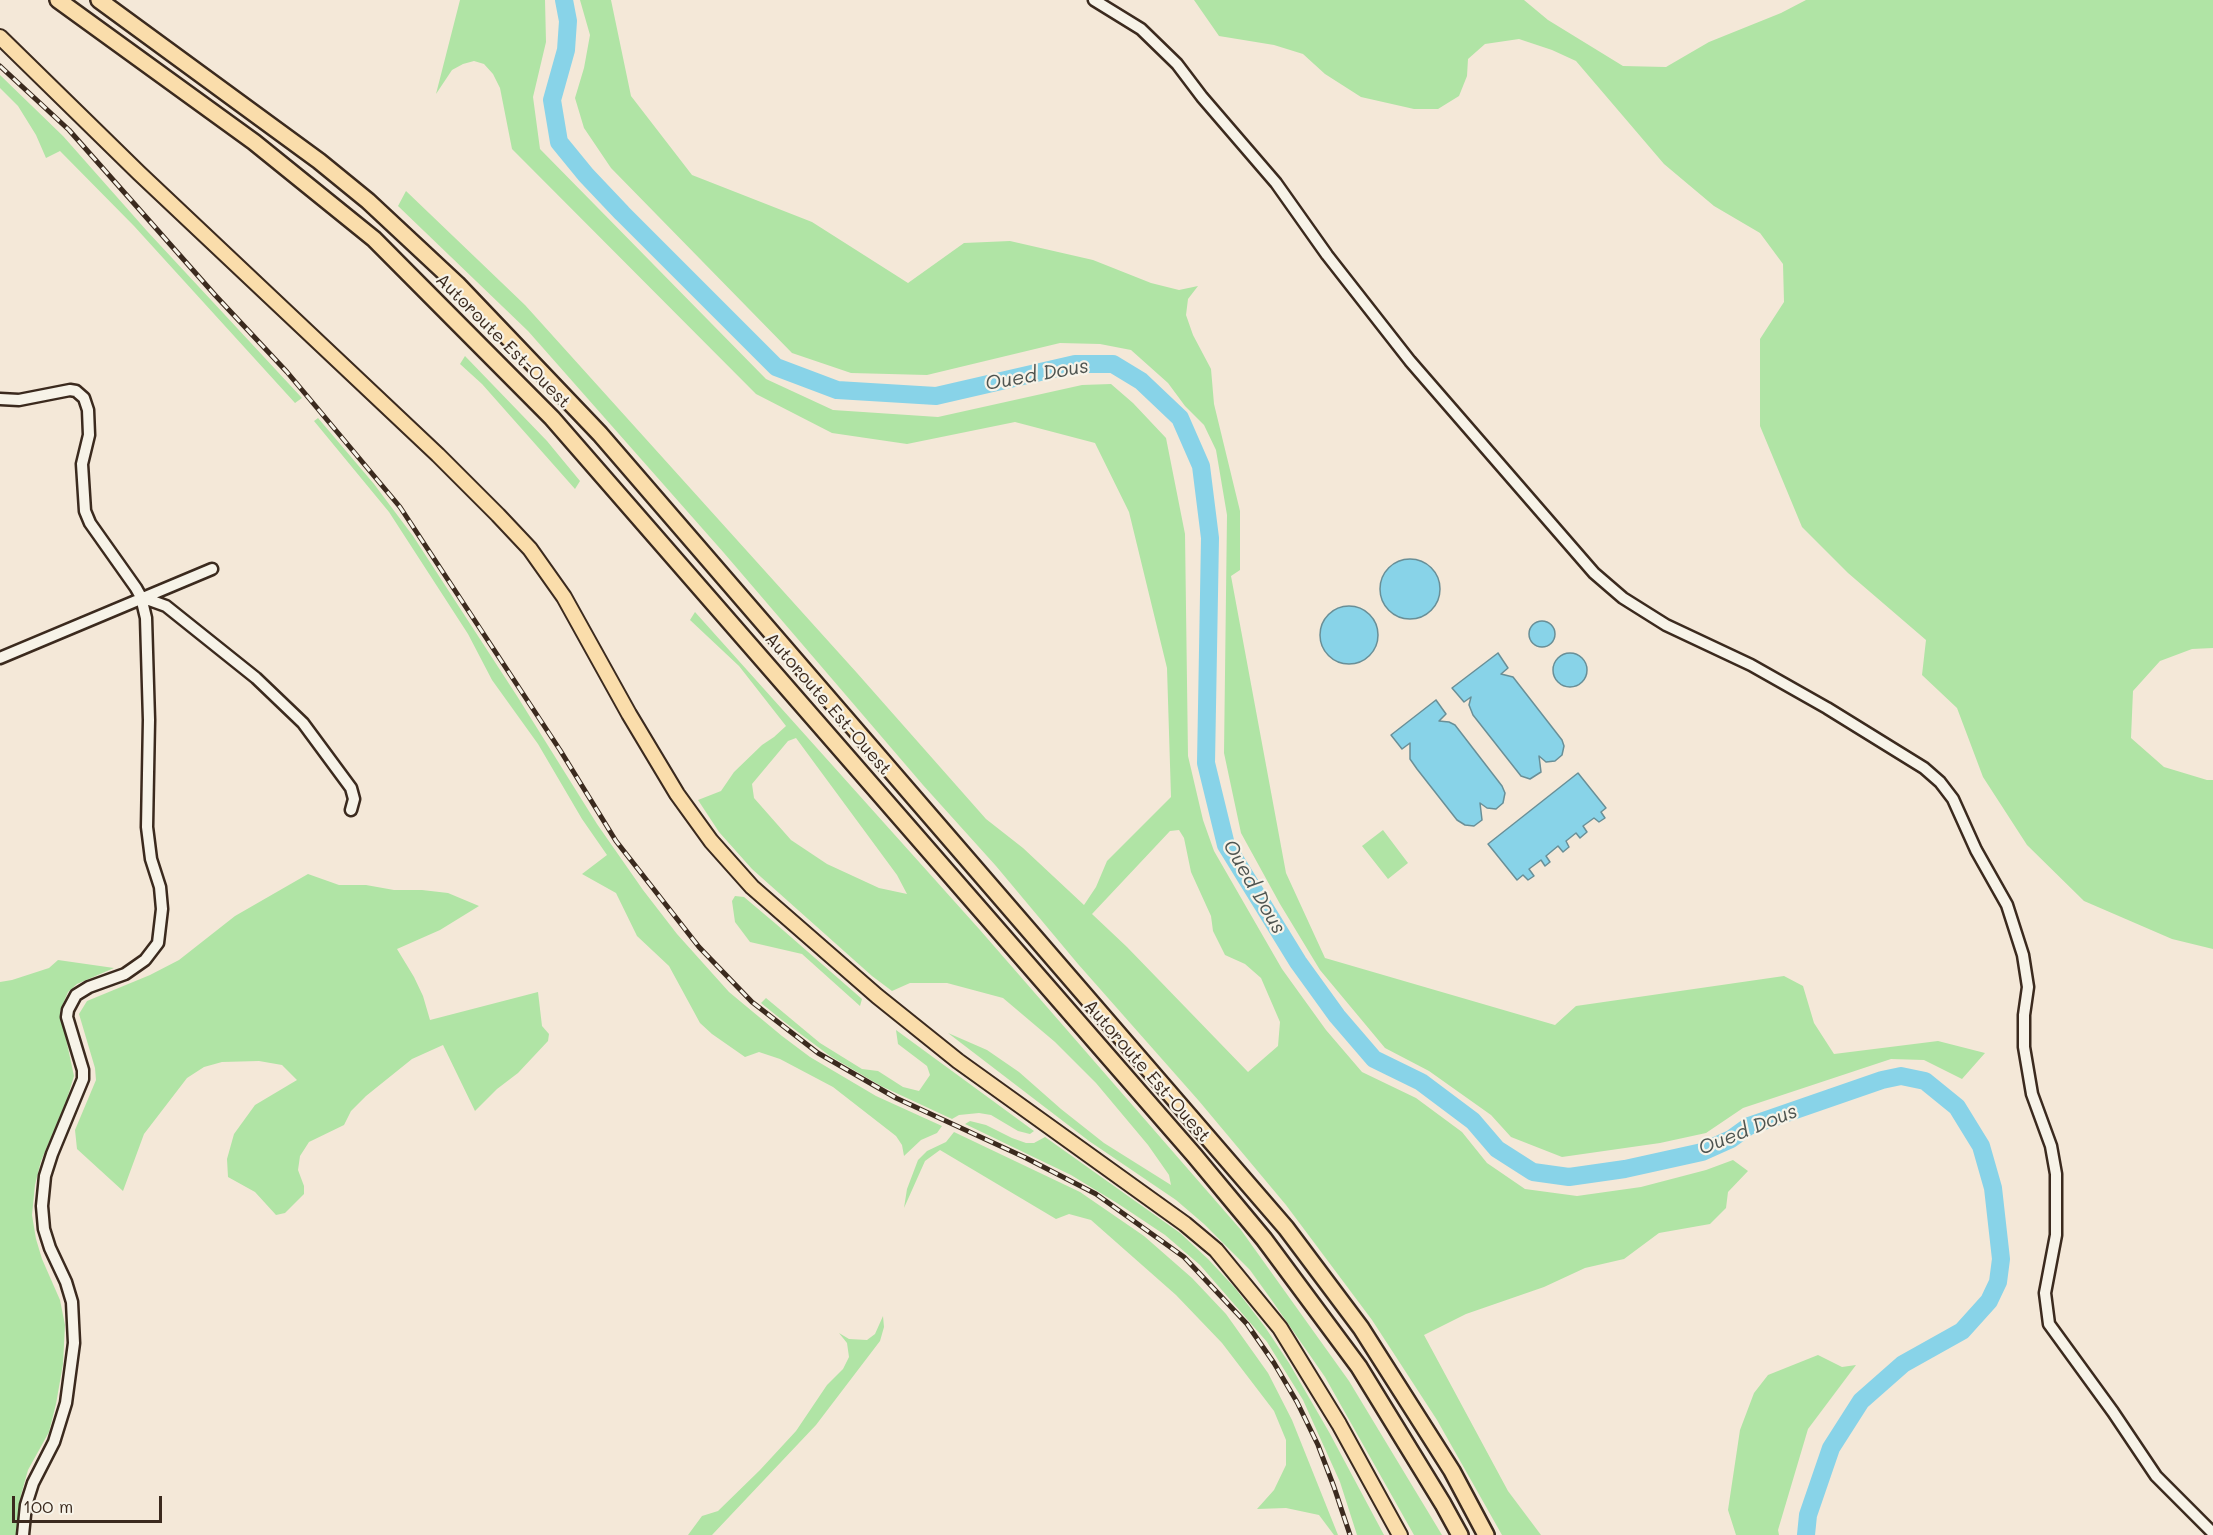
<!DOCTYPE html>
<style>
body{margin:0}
#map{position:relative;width:2213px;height:1535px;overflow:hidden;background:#f4e8d8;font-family:Mali,sans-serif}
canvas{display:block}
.scale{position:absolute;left:12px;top:1496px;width:150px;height:27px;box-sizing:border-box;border:3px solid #3b2a1e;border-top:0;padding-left:8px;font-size:18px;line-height:21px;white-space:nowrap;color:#3b2a1e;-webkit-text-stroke:4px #f7f3e8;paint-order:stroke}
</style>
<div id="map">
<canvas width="2213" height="1535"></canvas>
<div class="scale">100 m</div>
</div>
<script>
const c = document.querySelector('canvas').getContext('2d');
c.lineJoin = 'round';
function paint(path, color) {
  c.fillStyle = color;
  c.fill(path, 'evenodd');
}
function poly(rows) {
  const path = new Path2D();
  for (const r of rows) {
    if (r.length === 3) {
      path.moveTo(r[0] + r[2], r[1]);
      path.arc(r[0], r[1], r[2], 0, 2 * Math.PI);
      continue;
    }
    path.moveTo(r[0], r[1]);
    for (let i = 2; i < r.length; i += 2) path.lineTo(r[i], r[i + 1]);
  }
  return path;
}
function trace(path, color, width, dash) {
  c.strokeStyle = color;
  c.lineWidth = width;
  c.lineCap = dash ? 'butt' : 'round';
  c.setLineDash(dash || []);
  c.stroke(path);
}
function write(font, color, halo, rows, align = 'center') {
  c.font = font + ' Mali,sans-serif';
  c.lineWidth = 4.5;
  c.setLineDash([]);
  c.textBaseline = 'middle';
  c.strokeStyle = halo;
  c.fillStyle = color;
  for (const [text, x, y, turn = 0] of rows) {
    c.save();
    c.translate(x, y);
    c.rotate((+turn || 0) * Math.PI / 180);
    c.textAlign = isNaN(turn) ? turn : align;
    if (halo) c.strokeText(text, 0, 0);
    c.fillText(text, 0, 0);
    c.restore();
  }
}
paint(poly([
 [460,0,545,0,546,42,533,97,540,149,766,379,833,410,938,417,1082,385,1111,384,1133,403,1166,438,1185,534,1188,756,1203,820,1214,851,1282,969,1326,1030,1362,1072,1416,1098,1462,1132,1487,1163,1525,1189,1577,1196,1641,1187,1706,1170,1733,1160,1748,1171,1728,1192,1726,1208,1710,1224,1659,1233,1624,1259,1585,1268,1544,1287,1466,1314,1424,1335,1508,1491,1541,1535,1502,1535,1437,1420,1372,1320,1286,1205,1199,1101,1078,964,996,866,923,785,724,553,528,331,398,206,406,191,525,305,857,673,986,819,1023,848,1084,905,1096,887,1107,861,1171,797,1167,668,1129,512,1095,443,1015,422,907,444,832,433,756,394,512,149,500,88,493,74,484,64,474,61,463,64,452,70,436,94],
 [1179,830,1184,838,1191,872,1211,916,1213,931,1225,955,1245,964,1261,978,1280,1022,1278,1046,1248,1072,1127,947,1092,914,1170,831],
 [580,0,611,0,631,96,692,175,812,222,908,283,964,243,1010,241,1093,260,1151,283,1179,290,1198,286,1188,299,1186,315,1193,335,1211,369,1214,404,1240,511,1240,570,1231,576,1286,873,1325,958,1555,1025,1576,1006,1784,976,1803,986,1814,1023,1834,1054,1938,1041,1985,1053,1962,1079,1924,1060,1891,1059,1743,1108,1706,1133,1660,1143,1562,1157,1511,1137,1491,1115,1429,1071,1385,1048,1320,970,1280,904,1241,833,1224,753,1227,515,1216,450,1204,425,1185,406,1168,383,1131,350,1100,344,1060,343,927,375,851,373,792,353,611,168,584,128,575,98,584,68,590,35],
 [1194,0,1524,0,1548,20,1623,66,1666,67,1709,42,1781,13,1806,0,2213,0,2213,648,2192,649,2160,661,2133,691,2131,738,2164,767,2207,780,2213,780,2213,949,2172,939,2084,901,2027,845,1983,777,1957,708,1922,675,1926,640,1848,573,1802,527,1760,426,1760,339,1784,302,1783,264,1760,233,1714,206,1664,164,1576,61,1552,50,1519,39,1485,44,1468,59,1467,76,1459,96,1438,109,1414,109,1361,97,1325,74,1303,54,1274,45,1219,36],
 [0,75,63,136,147,231,302,398,295,403,134,226,60,151,46,158,36,135,18,106,0,88],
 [465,356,547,441,580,481,575,489,482,384,460,364],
 [318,418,374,484,413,536,517,696,597,824,643,890,677,934,729,992,782,1036,810,1057,876,1096,942,1126,937,1133,921,1140,904,1156,902,1145,896,1136,833,1087,780,1059,759,1052,745,1057,712,1034,700,1023,669,966,637,936,616,893,582,874,607,855,582,819,538,744,492,680,468,634,389,512,314,421],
 [695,612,980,930,1241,1230,1349,1381,1442,1535,1414,1535,1325,1377,1273,1302,1250,1270,1204,1224,1176,1200,1089,1141,948,1033,987,1050,1019,1072,1061,1109,1104,1143,1171,1185,1169,1175,1148,1145,1096,1083,1055,1042,1003,998,947,983,910,983,892,991,872,976,752,869,719,832,698,800,721,791,734,772,762,745,774,737,786,726,739,666,690,620],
 [796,738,897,875,907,894,879,888,827,864,791,840,754,798,752,784,788,741],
 [1383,830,1408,863,1388,879,1362,846],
 [308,874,339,885,366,885,394,890,422,890,448,893,479,906,440,930,397,949,414,977,423,996,430,1020,538,992,542,1026,549,1034,548,1041,518,1073,497,1089,475,1111,443,1045,412,1059,366,1096,351,1111,344,1125,309,1142,300,1156,298,1170,304,1186,304,1194,285,1213,276,1215,255,1192,228,1177,227,1159,234,1134,255,1105,297,1080,282,1065,259,1061,222,1062,204,1067,187,1078,144,1134,123,1191,77,1149,75,1130,96,1080,95,1068,79,1014,87,1001,150,975,179,960,235,916],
 [735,896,744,897,776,924,862,999,860,1006,802,954,750,942,735,922,732,901],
 [58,960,114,968,77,984,68,992,60,1011,74,1076,67,1099,41,1161,35,1185,32,1215,36,1239,42,1259,60,1300,65,1325,63,1364,56,1404,49,1432,28,1470,21,1495,16,1535,0,1535,0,982,12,980,49,968],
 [766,998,820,1043,862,1069,878,1071,903,1087,919,1091,930,1075,927,1066,898,1044,896,1030,1034,1131,1030,1134,1018,1131,991,1115,979,1113,959,1115,952,1119,881,1086,830,1056,782,1020,761,1003],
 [970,1121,986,1125,1012,1138,1026,1143,1034,1143,1045,1137,1180,1233,1208,1259,1235,1288,1265,1327,1289,1363,1329,1432,1384,1535,1357,1535,1340,1482,1303,1400,1267,1342,1200,1265,1165,1235,1117,1203,1071,1175,965,1124],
 [954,1132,1080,1192,1144,1236,1192,1278,1226,1314,1268,1373,1292,1420,1338,1535,1334,1535,1319,1515,1286,1508,1257,1509,1274,1490,1286,1465,1286,1440,1274,1411,1222,1343,1176,1295,1091,1220,1069,1214,1056,1219,940,1150,925,1161,904,1208,907,1189,918,1160,927,1151,946,1142],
 [883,1316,884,1327,880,1341,816,1425,712,1535,688,1535,702,1516,718,1511,760,1470,796,1431,827,1385,843,1369,849,1357,847,1343,839,1333,849,1339,867,1340,875,1334],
 [1818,1355,1842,1367,1856,1365,1808,1429,1778,1530,1779,1535,1736,1535,1728,1510,1740,1430,1754,1393,1768,1375]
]), '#b0e4a5');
const water = poly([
 [1410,589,30],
 [1349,635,29],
 [1542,634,13],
 [1498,653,1508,668,1501,674,1513,677,1562,740,1564,746,1562,755,1555,761,1546,762,1539,756,1541,772,1530,779,1521,776,1473,715,1469,705,1471,697,1464,702,1452,688,1498,653],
 [1570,670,17],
 [1436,700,1446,714,1439,721,1449,722,1455,725,1502,786,1505,793,1503,803,1496,809,1487,808,1480,803,1482,820,1474,826,1465,825,1457,820,1417,769,1410,759,1410,743,1402,749,1391,735,1436,700],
 [1578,773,1606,808,1601,812,1605,818,1599,822,1594,818,1583,826,1587,832,1580,838,1576,833,1566,841,1569,847,1563,852,1558,846,1546,856,1550,862,1545,866,1541,860,1529,869,1534,876,1528,880,1523,875,1517,880,1488,844,1578,773]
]);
paint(water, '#88d3e8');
trace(water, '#698f97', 1.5);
trace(poly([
 [564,0,568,21,566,50,552,100,559,142,586,175,622,213,776,367,837,390,936,396,1075,364,1113,364,1141,381,1180,418,1201,466,1210,538,1206,763,1226,845,1298,962,1337,1016,1374,1059,1421,1082,1473,1121,1497,1149,1533,1172,1569,1177,1625,1169,1702,1152,1731,1139,1749,1126,1882,1080,1901,1076,1925,1081,1957,1107,1981,1146,1993,1188,2001,1259,1998,1282,1989,1301,1962,1331,1903,1364,1861,1401,1831,1448,1808,1515,1806,1535]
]), '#88d3e8', 18);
const minor = poly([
 [1094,0,1141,29,1177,64,1202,97,1276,183,1327,255,1410,361,1594,573,1623,598,1666,625,1751,665,1827,708,1924,768,1940,782,1953,799,1976,850,2007,905,2023,955,2028,987,2024,1015,2024,1047,2032,1094,2051,1146,2056,1174,2056,1235,2045,1293,2049,1324,2113,1412,2156,1476,2213,1533],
 [0,399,19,400,70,390,76,391,84,398,88,410,89,435,82,464,85,511,90,523,136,588,141,597,146,618,149,720,147,827,151,859,160,887,162,909,158,943,145,960,125,974,89,987,76,995,68,1010,67,1017,83,1070,83,1079,52,1154,45,1176,42,1206,44,1229,50,1248,66,1282,72,1302,74,1343,66,1403,54,1442,33,1483,26,1505,23,1535],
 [141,597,166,606,256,678,303,723,351,788,354,799,351,810],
 [0,658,212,569]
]);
const major = poly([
 [0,37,139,173,438,455,498,515,530,549,564,597,629,714,677,794,711,841,752,887,877,996,958,1061,1185,1224,1216,1250,1280,1328,1339,1424,1400,1535]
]);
const highway = poly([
 [58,0,254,142,374,239,552,418,1194,1155,1264,1239,1359,1367,1443,1504,1460,1535],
 [99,0,319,161,368,201,457,284,600,434,1286,1228,1361,1328,1452,1471,1486,1535]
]);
trace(minor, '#3b2a1e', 15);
trace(major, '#3b2a1e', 18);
trace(highway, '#3b2a1e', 20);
trace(minor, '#f7f3e8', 10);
trace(major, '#faddab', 14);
trace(highway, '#faddab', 15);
const rail = poly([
 [0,66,69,130,215,295,287,372,400,507,560,750,616,841,699,947,752,1002,818,1053,896,1098,1024,1157,1096,1194,1184,1257,1247,1324,1274,1363,1297,1402,1318,1445,1334,1487,1350,1535]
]);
trace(rail, '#3b2a1e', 5);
trace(rail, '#f7f3e8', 3, [9]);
write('18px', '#3b2a1e', '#f7f3e8', [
 ["Autoroute Est-Ouest",503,341,45],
 ["Autoroute Est-Ouest",828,704,49],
 ["Autoroute Est-Ouest",1147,1071,49]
]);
write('italic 20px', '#4e5450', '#f7f3e8', [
 ["Oued Dous",1037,375,-10],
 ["Oued Dous",1254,887,60],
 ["Oued Dous",1748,1130,-22]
]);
</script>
